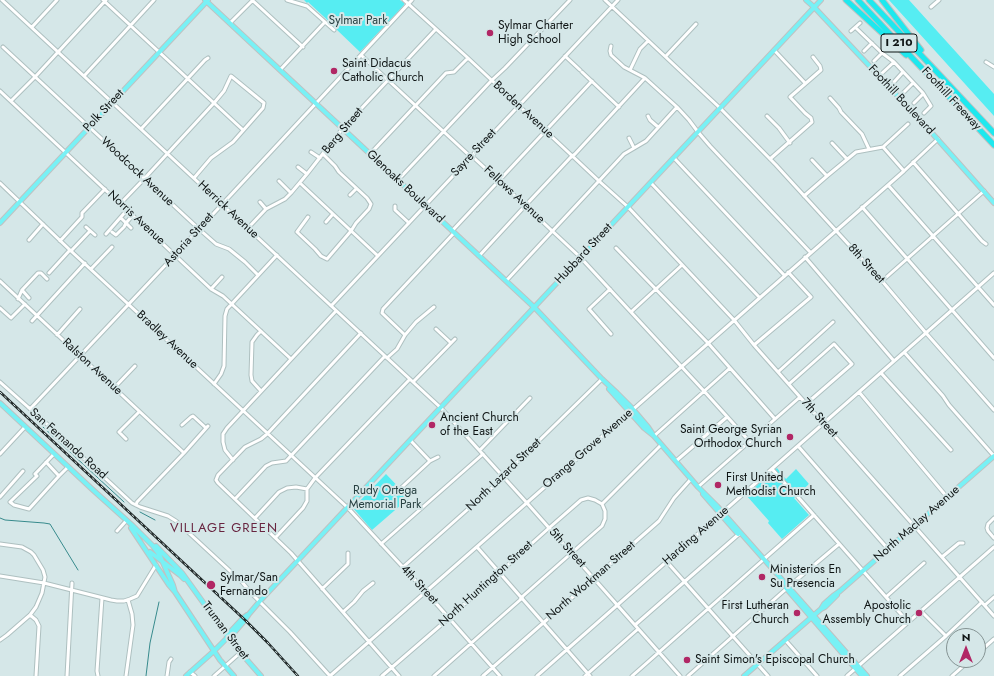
<!DOCTYPE html>
<style>
body{margin:0}
#map{position:relative;width:994px;height:676px;overflow:hidden;background:#d5e7e8;font-family:Jost,sans-serif}
canvas{display:block}
.north{position:absolute;left:946px;top:628px;width:40px;height:40px;box-sizing:border-box;background:#d5e7e8;border:1px solid #859393;border-radius:50%;rotate:0deg;font-size:11px;font-weight:700;line-height:16px;text-align:center;color:#0e1414}
.north::after{content:'';display:block;margin:auto;width:14px;height:18px;background:#b12765;clip-path:polygon(50% 0,100% 100%,50% 72%,0 100%)}
</style>
<div id="map">
<canvas width="994" height="676"></canvas>
<div class="north">N</div>
</div>
<script>
const c = document.querySelector('canvas').getContext('2d');
c.lineJoin = 'round';
function paint(path, color) {
  c.fillStyle = color;
  c.fill(path, 'evenodd');
}
function poly(rows) {
  const path = new Path2D();
  for (const r of rows) {
    path.moveTo(r[0], r[1]);
    for (let i = 2; i < r.length; i += 2) path.lineTo(r[i], r[i + 1]);
  }
  return path;
}
function trace(path, color, width, dash) {
  c.strokeStyle = color;
  c.lineWidth = width;
  c.lineCap = dash ? 'butt' : 'round';
  c.setLineDash(dash || []);
  c.stroke(path);
}
function write(font, color, halo, rows, align = 'center') {
  c.font = font + ' Jost,sans-serif';
  c.lineWidth = 4;
  c.setLineDash([]);
  c.textBaseline = 'middle';
  c.strokeStyle = halo;
  c.fillStyle = color;
  for (const [text, x, y, turn = 0] of rows) {
    c.save();
    c.translate(x, y);
    c.rotate((+turn || 0) * Math.PI / 180);
    c.textAlign = isNaN(turn) ? turn : align;
    if (halo) c.strokeText(text, 0, 0);
    c.fillText(text, 0, 0);
    c.restore();
  }
}
paint(poly([
 [304,0,400,0,404,3,404,5,360,52,336,29,336,28,308,2,307,3],
 [889,0,909,0,994,94,994,116],
 [777,468,786,479,796,469,809,484,794,498,809,515,782,539,768,523,769,521,746,495],
 [386,474,409,498,372,530,353,508]
]), '#56edf2');
trace(poly([
 [30,415,124,502],
 [140,512,155,520],
 [0,518,5,520,44,523,50,524,78,570],
 [146,676,150,643,159,602]
]), '#378a8c', 1);
const minor = poly([
 [2,0,441,408,527,503,680,676],
 [103,0,214,103,243,130],
 [252,0,303,47],
 [287,0,307,6,334,30],
 [404,0,468,58,599,181,628,207,734,320,754,345,994,616],
 [605,0,720,108,776,165,882,281,926,333,994,410],
 [931,7,939,0],
 [230,23,253,0],
 [32,27,57,0],
 [856,28,882,53,894,62,923,93,931,106,924,113],
 [851,31,860,23],
 [611,46,610,51,611,55,624,67,645,78,677,107,689,120,698,132,710,146,811,253],
 [3,47,199,229,216,244,229,249,245,262,258,275],
 [774,50,805,83],
 [864,51,872,43],
 [361,55,471,157,474,158,499,181,580,257,704,391,750,442],
 [565,56,580,70],
 [666,56,696,24],
 [874,61,882,53],
 [986,62,994,67],
 [280,70,325,22],
 [630,70,640,49,648,41],
 [582,72,619,107],
 [84,76,154,0],
 [879,76,894,62],
 [894,82,903,72],
 [0,91,211,289,223,296,291,359],
 [899,97,913,83],
 [830,98,839,108,841,112,862,134,869,149],
 [11,101,35,77,106,0],
 [914,103,923,94],
 [648,116,650,120,658,127],
 [767,116,779,128,790,143],
 [141,129,205,60,208,58],
 [629,138,634,148],
 [832,143,847,159],
 [883,147,904,171],
 [311,152,320,158],
 [370,154,446,73,454,72,468,58],
 [674,158,785,276],
 [770,159,812,122,811,118,805,113,790,97,821,70,820,66,813,57],
 [812,160,827,176],
 [913,162,982,241,986,244],
 [298,167,307,174],
 [398,180,491,81,505,68,570,0],
 [279,181,291,193],
 [0,183,71,251,348,508,426,592,500,676],
 [300,183,378,256],
 [651,183,760,298],
 [888,185,994,305],
 [350,195,356,189],
 [804,196,827,176,856,152,883,147,908,124],
 [260,202,266,209],
 [120,204,144,179,214,103,224,91,231,76,264,103,263,108,233,142,211,158,194,178],
 [395,206,395,210,409,223],
 [862,207,994,358],
 [308,217,297,232,315,249,321,256,327,259,351,231,356,223,369,209,371,204,367,198,339,172,335,166,323,154],
 [122,219,131,228],
 [326,222,333,214],
 [86,227,95,235],
 [248,228,266,209,285,199,291,193,307,174,343,128,436,29],
 [452,231,592,81],
 [112,232,116,235,124,227,126,223,133,215],
 [106,234,127,210],
 [29,240,43,224],
 [60,241,82,217,82,213,105,189],
 [616,248,708,343,775,419],
 [71,251,90,231],
 [479,256,525,206,570,158,575,154,645,78],
 [805,257,894,361],
 [91,269,112,247],
 [49,273,70,250],
 [0,281,184,453],
 [506,281,624,154,646,141,677,107],
 [882,281,984,191],
 [211,289,222,277],
 [610,289,589,309,611,334],
 [22,290,29,298],
 [18,299,22,290,38,273,41,273,47,279],
 [331,306,618,0],
 [0,308,11,318,25,304],
 [631,312,682,265],
 [32,321,85,263],
 [436,329,451,343],
 [361,333,267,434,261,439,245,447,218,475,216,480,218,483,291,553,399,676],
 [57,335,80,309],
 [405,335,382,313,383,309,454,233],
 [754,345,811,297,788,272],
 [904,352,943,396,949,405,994,456],
 [387,358,397,349,405,335,416,322,434,307],
 [778,372,833,322],
 [881,373,951,450],
 [0,382,28,407,33,411,132,503,140,507,168,516,176,521,242,582,252,594,290,632,330,676],
 [413,382,455,339],
 [214,384,221,374,224,366,225,316,227,309,277,255],
 [789,384,834,344,852,364,806,404],
 [114,388,135,366],
 [261,391,252,381,251,375,252,342,257,335,261,331],
 [859,392,947,497],
 [30,409,175,255,412,0],
 [182,425,191,417,193,416,206,428],
 [654,436,730,368],
 [126,439,119,432,139,412],
 [411,441,430,461],
 [798,446,888,549],
 [480,450,530,398],
 [0,454,25,427],
 [54,454,35,474,37,476,10,502,14,505,29,509,59,476],
 [233,460,225,450,223,442,223,434,227,428,336,311],
 [676,461,727,417],
 [46,462,59,476,68,467],
 [772,469,789,488],
 [402,487,430,461,438,457],
 [698,487,800,397],
 [0,497,23,471],
 [798,497,908,622],
 [235,499,266,466,272,463,286,461,385,356],
 [136,505,137,502,184,453,208,426],
 [255,518,279,492,287,488,296,487,307,489],
 [994,518,988,524,987,528,988,531,994,538],
 [117,531,126,521],
 [276,537,303,508,307,501,307,489,315,478,410,379],
 [0,544,22,547,31,552,34,555,43,570,45,577,42,593,36,607,30,615,7,635,0,640],
 [381,544,483,454],
 [477,547,590,676],
 [942,557,959,543,963,543],
 [764,559,814,515],
 [667,562,768,676],
 [403,567,503,478,506,473,602,379],
 [0,576,44,583,111,600,117,601,124,601,130,599,137,596,156,565],
 [788,587,839,544],
 [322,589,348,564,348,553],
 [886,597,924,563],
 [985,605,994,597],
 [921,611,946,636],
 [343,612,354,602,363,591,373,583],
 [30,615,36,620,39,626,36,676],
 [635,625,739,534],
 [787,642,817,676],
 [978,653,994,639],
 [190,672,195,676],
 [67,676,72,583],
 [98,676,97,671,102,598],
 [126,676,133,625,132,614,128,600],
 [167,676,169,662,171,659],
 [214,676,240,653],
 [330,676,904,171,938,139],
 [382,676,449,618,549,528,581,500,588,498,595,500,602,504,661,445],
 [434,676,520,600,523,596,602,526,605,519,605,511,602,504],
 [483,676,659,521,674,498,691,479],
 [537,676,994,273],
 [585,676,638,629],
 [632,676,762,561],
 [688,676,786,589],
 [847,676,994,547],
 [900,676,946,636,982,602],
 [952,676,970,660]
]);
const major = poly([
 [205,0,535,308,602,379,617,393,631,407,648,427,654,436],
 [806,0,814,7,924,124,994,203],
 [0,223,208,0],
 [609,389,644,428,654,436,698,487,717,506,867,676],
 [0,403,93,490,133,526,153,546,159,554,173,585,175,592],
 [703,494,738,534],
 [131,528,169,585,175,592,220,660,234,676],
 [156,546,182,573,233,644,261,676],
 [150,552,180,575,184,579],
 [786,588,862,676],
 [821,609,824,604,833,596,840,591,994,456],
 [228,636,231,631,243,618,247,615],
 [186,676,214,651,228,637,233,634,245,620,249,614,260,601,821,0],
 [744,676,805,623,821,609,825,607,837,595]
]);
const highway = poly([
 [846,0,906,55],
 [858,0,994,145],
 [869,0,935,70,994,133],
 [882,0,921,50]
]);
trace(minor, '#aec0c0', 5);
trace(major, '#c0c2c2', 6);
trace(highway, '#c0c2c2', 7);
trace(minor, '#fff', 3);
trace(major, '#78f1f5', 4);
trace(highway, '#1ee8ee', 5);
const rail = poly([
 [0,392,245,620,268,643,298,676]
]);
trace(rail, '#242c2c', 2.5);
trace(rail, '#d5e7e8', 1, [3]);
for (const [x, y, r, color] of [
 [490,33,4,"#b12765"],
 [334,71,4,"#b12765"],
 [432,425,4,"#b12765"],
 [790,437,4,"#b12765"],
 [718,485,4,"#b12765"],
 [762,577,4,"#b12765"],
 [211,585,5,"#b12765"],
 [797,613,4,"#b12765"],
 [919,613,4,"#b12765"],
 [687,660,4,"#b12765"]
]) {
  const dot = new Path2D();
  dot.arc(x, y, r, 0, 2 * Math.PI);
  c.fillStyle = color;
  c.fill(dot);
  trace(dot, '#d5e7e8', 1.5);
}
for (const [x, y, w] of [
 [899,43,36]
]) {
  const box = new Path2D();
  box.roundRect(x - w / 2, y - 9, w, 18, 3);
  c.fillStyle = '#d5e7e8';
  c.fill(box);
  trace(box, '#0e1414', 1);
}
write('bold 11px', '#0e1414', null, [
 ["I 210",899,43]
]);
write('12px', '#284142', '#d5e7e8', [
 ["Sylmar Park",358,21],
 ["Rudy Ortega",385,491],
 ["Memorial Park",385,505]
]);
write('12px', '#0e1414', '#d5e7e8', [
 ["Sylmar Charter",498,26],
 ["High School",498,40],
 ["Saint Didacus",342,64],
 ["Catholic Church",342,78],
 ["Ancient Church",440,418],
 ["of the East",440,432],
 ["Saint George Syrian",782,430,"right"],
 ["Orthodox Church",782,444,"right"],
 ["First United",726,478],
 ["Methodist Church",726,492],
 ["Ministerios En",770,570],
 ["Su Presencia",770,584],
 ["Sylmar/San",220,578],
 ["Fernando",220,592],
 ["First Lutheran",789,606,"right"],
 ["Church",789,620,"right"],
 ["Apostolic",911,606,"right"],
 ["Assembly Church",911,620,"right"],
 ["Saint Simon's Episcopal Church",695,660]
], 'left');
write('12px', '#0e1414', '#d5e7e8', [
 ["Foothill Freeway",951,99,47],
 ["Foothill Boulevard",901,100,47],
 ["Borden Avenue",523,110,43],
 ["Polk Street",104,111,-47],
 ["Berg Street",343,131,-50],
 ["Sayre Street",474,153,-47],
 ["Woodcock Avenue",137,172,43],
 ["Glenoaks Boulevard",405,187,43],
 ["Fellows Avenue",514,195,43],
 ["Herrick Avenue",228,210,43],
 ["Norris Avenue",136,218,43],
 ["Astoria Street",189,240,-48],
 ["Hubbard Street",584,254,-47],
 ["8th Street",866,264,48],
 ["Bradley Avenue",167,340,43],
 ["Ralston Avenue",92,367,43],
 ["7th Street",819,418,48],
 ["San Fernando Road",68,444,42],
 ["Orange Grove Avenue",588,449,-41],
 ["North Lazard Street",504,475,-44],
 ["North Maclay Avenue",917,524,-41],
 ["Harding Avenue",696,536,-41],
 ["5th Street",567,548,48],
 ["North Workman Street",591,581,-41],
 ["North Huntington Street",486,584,-42],
 ["4th Street",419,585,47],
 ["Truman Street",225,631,53]
]);
c.letterSpacing = '1px';
write('13px', '#682540', '#d5e7e8', [
 ["VILLAGE GREEN",224,529]
]);
c.letterSpacing = '0px';
</script>
